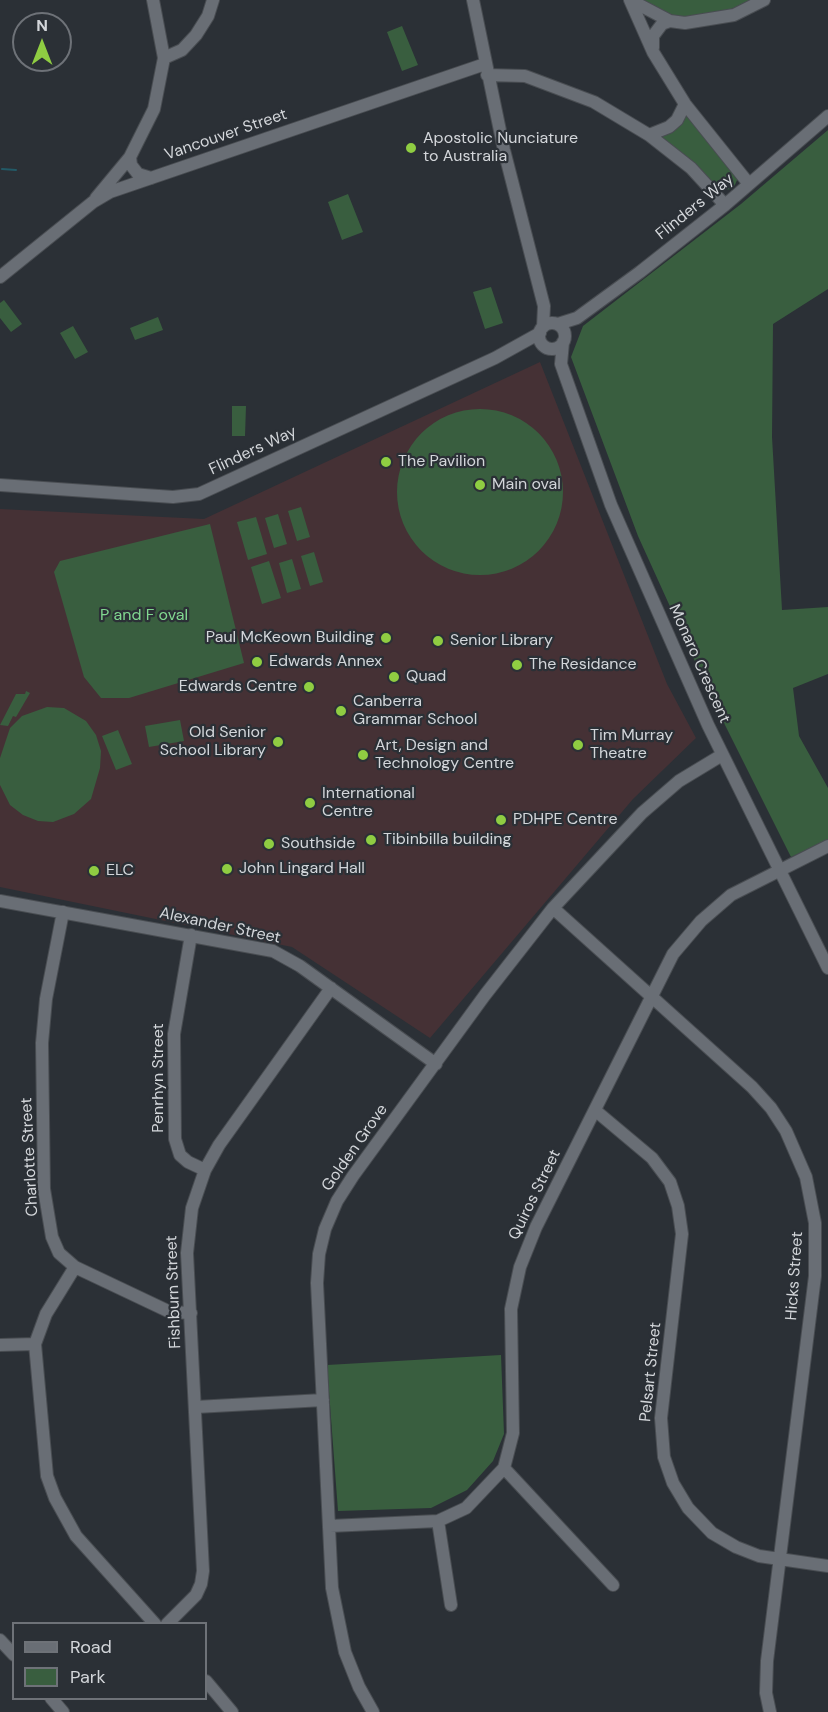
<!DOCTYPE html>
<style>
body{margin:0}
#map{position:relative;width:828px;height:1712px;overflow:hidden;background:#2b3036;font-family:"DM Sans",sans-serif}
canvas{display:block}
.legend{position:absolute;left:12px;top:1622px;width:195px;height:78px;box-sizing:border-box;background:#2b3036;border:2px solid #6e7278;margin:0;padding:8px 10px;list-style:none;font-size:18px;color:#d3d6da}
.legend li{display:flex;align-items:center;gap:12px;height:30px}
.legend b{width:30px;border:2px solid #6e7278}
.north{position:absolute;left:12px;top:12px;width:60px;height:60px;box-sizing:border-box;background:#2b3036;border:2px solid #6e7278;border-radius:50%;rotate:0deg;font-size:16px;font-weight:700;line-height:24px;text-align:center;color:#d3d6da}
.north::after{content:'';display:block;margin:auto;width:21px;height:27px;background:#8fcd42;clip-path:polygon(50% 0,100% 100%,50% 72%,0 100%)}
</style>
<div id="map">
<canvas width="828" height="1712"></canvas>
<ul class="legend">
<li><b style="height:8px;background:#696e75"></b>Road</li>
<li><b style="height:16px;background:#395e3f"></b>Park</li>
</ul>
<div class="north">N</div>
</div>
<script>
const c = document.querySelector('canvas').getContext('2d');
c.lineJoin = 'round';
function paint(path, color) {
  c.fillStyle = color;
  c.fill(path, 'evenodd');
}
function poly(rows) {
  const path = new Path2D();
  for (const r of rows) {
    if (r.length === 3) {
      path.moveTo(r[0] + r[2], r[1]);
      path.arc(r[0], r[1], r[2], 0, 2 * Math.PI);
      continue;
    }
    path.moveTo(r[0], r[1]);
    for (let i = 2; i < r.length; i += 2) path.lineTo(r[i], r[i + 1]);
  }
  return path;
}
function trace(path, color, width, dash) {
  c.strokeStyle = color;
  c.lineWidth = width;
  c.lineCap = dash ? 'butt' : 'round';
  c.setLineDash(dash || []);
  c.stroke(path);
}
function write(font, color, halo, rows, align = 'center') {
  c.font = font + ' "DM Sans",sans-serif';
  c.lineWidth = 4.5;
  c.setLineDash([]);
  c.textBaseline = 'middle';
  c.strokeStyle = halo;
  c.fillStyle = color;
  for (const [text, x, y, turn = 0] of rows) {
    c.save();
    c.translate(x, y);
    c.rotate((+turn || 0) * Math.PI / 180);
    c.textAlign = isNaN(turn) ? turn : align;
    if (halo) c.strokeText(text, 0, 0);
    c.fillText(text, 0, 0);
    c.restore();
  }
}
paint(poly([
 [540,362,667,684,696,738,633,799,430,1038,292,947,0,887,0,509,204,519]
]), '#453135');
paint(poly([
 [639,0,759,0,747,6,710,17,673,17],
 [402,26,418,65,402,71,387,32],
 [684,112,738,178,733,189,719,190,660,138],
 [828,130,828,289,773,324,772,437,782,610,828,607,828,674,793,688,799,736,828,788,828,840,791,857,712,699,638,536,571,357,583,326,741,204],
 [348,194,363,232,342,240,328,202],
 [491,287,503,323,485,329,473,292],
 [4,300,22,324,11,332,0,318,0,303],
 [158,317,163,330,135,340,130,328],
 [73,326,88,352,75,359,60,333],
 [232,406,246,406,245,436,232,436],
 [480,492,83],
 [301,507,310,537,297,541,288,511],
 [278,514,287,544,274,548,265,518],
 [256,517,267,554,248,560,237,522],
 [210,524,244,663,129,698,101,698,84,677,54,572,60,561],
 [314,552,323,582,310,586,301,556],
 [292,559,301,589,287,593,279,563],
 [269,561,281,598,262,604,251,567],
 [26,691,30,693,16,717,13,716,8,726,0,725,16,694,25,694],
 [47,707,64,708,86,721,96,735,101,751,100,768,91,799,74,814,53,822,38,821,23,815,10,805,0,785,0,758,10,728,22,716],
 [180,720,184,741,149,747,145,726],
 [118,730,132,764,116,770,102,736],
 [501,1355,504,1434,493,1461,467,1490,431,1508,338,1511,327,1365]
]), '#395e3f');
trace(poly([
 [2,169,16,170]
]), '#235a67', 2);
const minor = poly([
 [473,0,504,150,544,306,543,327],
 [630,0,653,52,685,104,749,184],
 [630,0,670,21,685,23,734,15,764,0],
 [653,48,653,36,662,24,670,21],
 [164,58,182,50,196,35,208,16,213,0],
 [487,75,525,76,594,102,649,135,691,168,725,205],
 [649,135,669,127,677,120,685,104],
 [130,157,131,165,138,174,151,178],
 [96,198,130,157,154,109,164,58,153,0],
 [0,277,93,202,110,192,485,64],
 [552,336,13],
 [558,324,577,318,640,272,725,205,828,116],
 [563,342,561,364,611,505,708,725,828,968],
 [0,485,173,497,199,494,495,358,540,333],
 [0,901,273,951,300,966,436,1064],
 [553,908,752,1087,771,1108,786,1131,806,1177,815,1223,815,1276,767,1661,766,1693,770,1712],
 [63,912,46,999,42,1043,44,1189,52,1237,59,1253,75,1267,170,1312,191,1313],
 [191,935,174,1034,175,1139,180,1155,188,1162,205,1170],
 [596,1111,652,1158,670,1182,678,1206,682,1234,661,1418,664,1457,673,1483,688,1508,712,1533,736,1547,759,1556,828,1566],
 [75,1267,46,1314,35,1344,47,1476,55,1498,76,1536,155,1624],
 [0,1345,35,1344],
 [196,1407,323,1400],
 [504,1468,613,1585],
 [438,1521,451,1605],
 [330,1526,438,1521,466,1508,504,1468,513,1433,511,1309,520,1267,536,1227,673,954,701,921,731,895,828,846],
 [167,1624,196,1595,201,1584,203,1571,187,1253,192,1208,205,1170,219,1145,331,988],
 [0,1640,14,1655],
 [206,1681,232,1712],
 [51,1698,63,1712],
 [373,1712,359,1687,345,1652,332,1588,317,1283,319,1254,325,1229,337,1201,353,1176,485,995,553,908,642,813,679,781,722,755]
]);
trace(minor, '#494d52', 14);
trace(minor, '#696e75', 12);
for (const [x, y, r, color] of [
 [411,148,6,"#8fcd42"],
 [386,462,6,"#8fcd42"],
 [480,485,6,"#8fcd42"],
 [386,638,6,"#8fcd42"],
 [438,641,6,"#8fcd42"],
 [257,662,6,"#8fcd42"],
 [517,665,6,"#8fcd42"],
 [394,677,6,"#8fcd42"],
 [309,687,6,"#8fcd42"],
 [341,711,6,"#8fcd42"],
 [278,742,6,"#8fcd42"],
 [578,745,6,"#8fcd42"],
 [363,755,6,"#8fcd42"],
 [310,803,6,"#8fcd42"],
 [501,820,6,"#8fcd42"],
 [371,840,6,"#8fcd42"],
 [269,844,6,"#8fcd42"],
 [227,869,6,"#8fcd42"],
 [94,871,6,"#8fcd42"]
]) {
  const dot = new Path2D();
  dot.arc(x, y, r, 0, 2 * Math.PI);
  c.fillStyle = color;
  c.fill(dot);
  trace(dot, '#2b3036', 2);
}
write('16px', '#d3d6da', '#2b3036', [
 ["Vancouver Street",226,135,-19],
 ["Flinders Way",695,207,-39],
 ["Flinders Way",253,451,-25],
 ["Monaro Crescent",699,664,66],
 ["Alexander Street",220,926,12],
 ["Penrhyn Street",159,1078,-90],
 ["Golden Grove",355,1148,-55],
 ["Charlotte Street",30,1157,-93],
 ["Quiros Street",535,1195,-64],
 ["Hicks Street",795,1276,-86],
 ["Fishburn Street",174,1292,-92],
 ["Pelsart Street",651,1372,-84]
]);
write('16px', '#d3d6da', '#2b3036', [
 ["Apostolic Nunciature",423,139],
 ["to Australia",423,157],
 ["The Pavilion",398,462],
 ["Main oval",492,485],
 ["Paul McKeown Building",374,638,"right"],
 ["Senior Library",450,641],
 ["Edwards Annex",269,662],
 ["The Residance",529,665],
 ["Quad",406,677],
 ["Edwards Centre",297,687,"right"],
 ["Canberra",353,702],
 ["Grammar School",353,720],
 ["Old Senior",266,733,"right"],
 ["School Library",266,751,"right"],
 ["Tim Murray",590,736],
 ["Theatre",590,754],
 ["Art, Design and",375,746],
 ["Technology Centre",375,764],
 ["International",322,794],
 ["Centre",322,812],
 ["PDHPE Centre",513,820],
 ["Tibinbilla building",383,840],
 ["Southside",281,844],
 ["John Lingard Hall",239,869],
 ["ELC",106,871]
], 'left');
write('16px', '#81d890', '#2b3036', [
 ["P and F oval",144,616]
]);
</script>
